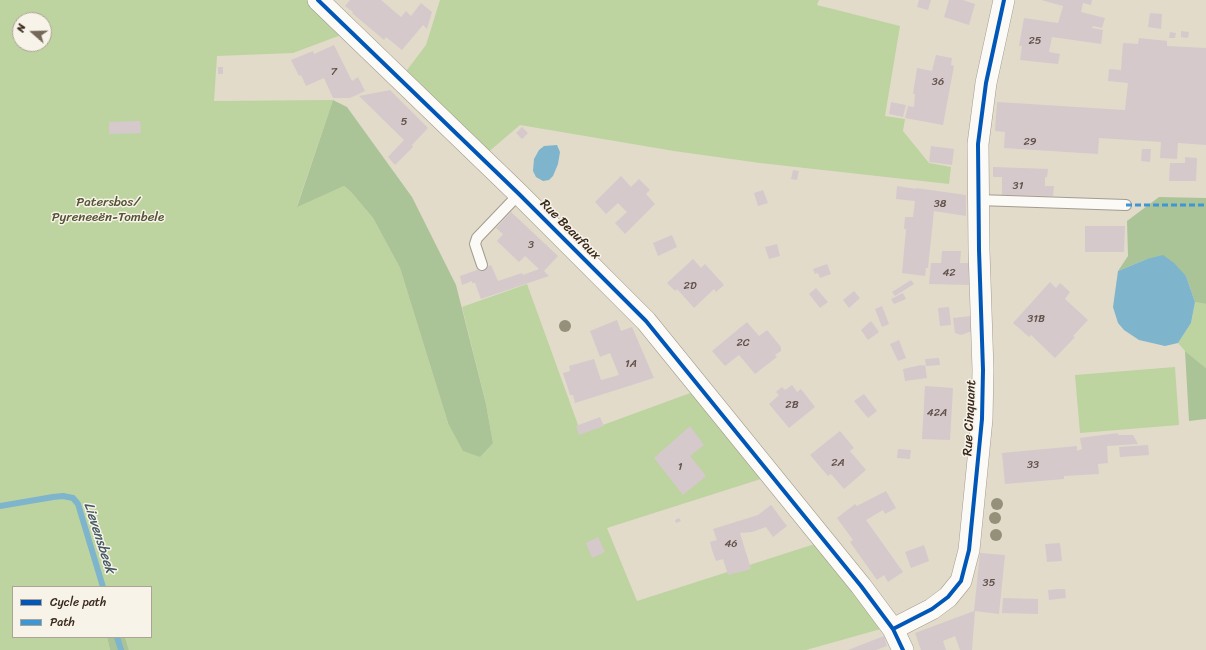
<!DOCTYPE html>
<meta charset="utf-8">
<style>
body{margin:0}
#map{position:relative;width:1206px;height:650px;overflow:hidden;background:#e2dbca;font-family:Sriracha,sans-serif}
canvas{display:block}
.legend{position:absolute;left:12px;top:586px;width:140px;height:52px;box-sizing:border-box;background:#f7f3e8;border:1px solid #aca397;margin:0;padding:5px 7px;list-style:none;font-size:12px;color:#3b2a1e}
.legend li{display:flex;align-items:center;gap:8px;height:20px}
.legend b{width:20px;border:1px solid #aca397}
.north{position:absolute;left:12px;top:12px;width:40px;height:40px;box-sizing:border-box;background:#f7f3e8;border:1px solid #aca397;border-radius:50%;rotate:290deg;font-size:11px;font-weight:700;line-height:16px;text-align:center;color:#3b2a1e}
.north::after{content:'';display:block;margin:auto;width:14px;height:18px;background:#75685a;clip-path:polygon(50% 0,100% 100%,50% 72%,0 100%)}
</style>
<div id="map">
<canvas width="1206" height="650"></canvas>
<ul class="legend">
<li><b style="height:5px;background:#0057b8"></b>Cycle path</li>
<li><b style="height:5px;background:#3e96d5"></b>Path</li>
</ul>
<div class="north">N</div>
</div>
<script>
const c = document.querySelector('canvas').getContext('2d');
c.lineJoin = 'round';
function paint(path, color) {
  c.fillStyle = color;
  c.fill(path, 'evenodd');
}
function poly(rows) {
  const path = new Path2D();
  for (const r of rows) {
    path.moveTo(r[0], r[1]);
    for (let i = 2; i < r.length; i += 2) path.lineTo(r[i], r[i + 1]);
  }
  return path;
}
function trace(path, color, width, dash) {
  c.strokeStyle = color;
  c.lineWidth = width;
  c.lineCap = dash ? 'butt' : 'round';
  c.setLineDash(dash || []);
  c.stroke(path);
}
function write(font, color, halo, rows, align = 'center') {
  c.font = font + ' Sriracha,sans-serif';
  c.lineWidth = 3;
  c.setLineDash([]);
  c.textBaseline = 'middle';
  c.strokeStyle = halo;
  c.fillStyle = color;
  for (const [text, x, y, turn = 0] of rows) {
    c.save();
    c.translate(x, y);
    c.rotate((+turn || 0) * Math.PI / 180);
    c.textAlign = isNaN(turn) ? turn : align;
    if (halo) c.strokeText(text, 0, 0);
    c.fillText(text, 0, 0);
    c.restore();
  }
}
paint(poly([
 [0,0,307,0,341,35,293,53,217,56,214,101,333,100,297,206,344,186,351,192,373,218,400,268,448,423,493,443,486,404,462,307,527,284,581,433,693,392,764,478,607,528,637,601,821,542,888,627,806,650,129,650,125,637,151,637,151,587,13,587,13,637,107,637,110,650,0,650],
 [20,20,44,20,44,44,20,44],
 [440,0,819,0,817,5,900,26,885,116,905,119,903,131,929,163,951,167,949,184,760,163,674,151,520,125,486,154,404,74,426,45],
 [1195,302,1206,304,1206,368,1185,351,1178,343,1191,323],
 [1175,367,1179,425,1080,433,1075,375]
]), '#bdd4a0');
paint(poly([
 [333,100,347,107,412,197,456,285,486,404,493,443,480,457,463,451,448,423,400,268,373,218,351,192,344,186,297,207],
 [1159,197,1206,198,1206,304,1195,302,1186,276,1147,259,1118,271,1128,256,1127,221],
 [1185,351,1206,368,1206,419,1189,421],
 [107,637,125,637,129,650,110,650]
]), '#abc497');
paint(poly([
 [557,145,560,152,558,164,553,176,549,180,543,181,536,177,533,171,534,159,539,150,544,146],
 [1163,255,1174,263,1186,276,1195,302,1191,323,1178,343,1165,346,1139,340,1124,330,1118,323,1113,307,1118,271,1147,259]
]), '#7eb4cc');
trace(poly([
 [0,506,53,497,63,496,73,498,78,504,103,587],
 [117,637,121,650]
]), '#7eb4cc', 6);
paint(poly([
 [350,0,381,0,401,17,406,11,411,16,421,3,432,12,427,29,423,25,402,50,386,37,384,40,352,13,353,12,345,6],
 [919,0,931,0,928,10,917,7],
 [949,0,963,0,975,4,969,25,944,17],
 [1041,0,1092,0,1091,5,1083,3,1081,12,1105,18,1102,28,1093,26,1092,28,1103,30,1101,44,1052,37,1049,52,1060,54,1058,64,1020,60,1022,46,1019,46,1024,18,1058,23,1063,6],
 [1150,13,1162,14,1161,29,1148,27],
 [1181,31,1189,32,1188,38,1181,37],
 [1170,32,1176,33,1175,38,1169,38],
 [1139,38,1167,41,1167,46,1206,48,1206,145,1178,143,1177,159,1160,158,1161,142,1099,138,1098,154,1004,148,1005,132,995,131,997,102,1125,110,1128,83,1108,81,1109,70,1110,69,1121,70,1123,43,1138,44],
 [334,45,352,81,358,77,365,91,350,98,333,98,324,78,306,86,301,75,299,76,291,60,313,51,314,54],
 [936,55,952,58,951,65,954,66,943,125,905,118,908,106,914,107,915,94,913,94,917,68,932,71],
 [218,67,223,67,223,74,218,74],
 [390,90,428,128,412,145,413,147,395,165,388,157,404,140,359,96],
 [891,102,906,105,903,117,889,114],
 [140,121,141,133,109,134,109,122],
 [522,127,528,133,522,139,516,133],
 [931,146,954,149,952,165,929,162],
 [1142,149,1151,149,1150,162,1141,161],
 [1185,157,1197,158,1196,181,1169,181,1170,163,1185,163],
 [993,167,1048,169,1047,177,1045,177,1045,186,1054,186,1053,196,1002,195,1002,177,993,177],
 [793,170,799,171,797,180,791,179],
 [621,176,631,187,639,179,650,190,646,194,655,204,625,234,615,223,627,212,618,203,606,214,595,202],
 [897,186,916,189,916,188,966,195,966,216,934,211,928,268,926,268,925,276,902,273,906,229,904,229,905,217,913,217,915,201,896,199],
 [763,190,768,203,758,206,754,193],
 [511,212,558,256,544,271,549,276,481,299,475,283,472,283,472,281,462,285,460,276,491,265,498,281,522,273,523,275,539,269,525,256,519,262,497,241,503,234,496,228],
 [1085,226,1125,226,1124,252,1085,252],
 [672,235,677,247,658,256,653,243],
 [777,244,780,256,769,259,765,247],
 [942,251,961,251,960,263,969,263,969,285,929,284,931,263,941,263],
 [693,259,701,268,705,264,724,285,716,292,714,289,694,308,677,289,675,291,667,283],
 [827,264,831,274,820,278,818,273,815,274,813,269],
 [911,280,914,284,895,296,892,292],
 [1050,282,1056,288,1060,283,1070,292,1065,299,1088,320,1073,336,1075,337,1055,358,1031,335,1029,337,1013,323],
 [816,288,828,302,820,308,809,294],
 [854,291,860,298,849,308,843,300],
 [903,293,906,299,894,304,891,299],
 [882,306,889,324,882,327,875,309],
 [949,307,951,325,940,326,938,308],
 [971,316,972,331,961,335,955,333,953,318],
 [617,320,621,331,632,327,654,378,575,403,573,395,570,395,563,373,570,371,569,366,594,359,601,380,619,375,610,353,600,357,590,331],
 [871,321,879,332,868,340,861,330],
 [747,322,759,336,767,330,781,347,781,351,775,355,777,357,755,374,739,355,725,366,712,351],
 [899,340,906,358,898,361,890,344],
 [939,358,940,365,926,366,925,359],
 [921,365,922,366,925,365,927,378,905,381,903,369],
 [792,385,797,392,801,389,815,407,789,428,769,404,779,395,776,392,782,387,785,390],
 [925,386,953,388,950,440,922,439],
 [864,394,877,411,868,418,854,401],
 [600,417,604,426,579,435,576,426],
 [690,426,704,445,690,456,706,476,683,495,654,458],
 [840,431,854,448,850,451,866,470,844,489,831,474,828,476,810,455],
 [1118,433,1118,435,1133,435,1138,444,1107,446,1108,463,1098,464,1099,474,1064,476,1064,479,1005,484,1002,453,1077,446,1077,451,1082,449,1080,438],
 [1148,445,1149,455,1120,457,1119,447],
 [898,449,911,450,910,459,897,458],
 [886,491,896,508,885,514,883,510,866,520,903,572,888,582,884,575,877,580,850,542,853,540,837,518,855,504,857,506],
 [771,505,787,526,773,537,766,527,752,532,740,533,751,569,728,575,723,559,716,561,712,550,710,542,717,540,713,529,758,515],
 [679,518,681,521,676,523,675,520],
 [598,537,605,552,592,558,586,543],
 [1060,543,1062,561,1047,562,1045,544],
 [924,545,929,561,911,568,905,552],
 [980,553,1005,555,999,614,975,611,972,650,960,650,955,636,943,641,946,650,921,650,915,633,974,611],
 [1059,589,1065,589,1066,598,1049,600,1048,590],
 [1003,598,1038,599,1038,614,1002,613],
 [884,636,887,646,876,650,848,650]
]), '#d5c9cc');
const lane = poly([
 [978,200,1126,205],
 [482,265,475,244,477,238,519,194]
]);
const street = poly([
 [318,0,519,194,646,321,861,586,893,629,903,650],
 [893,629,932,609,948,597,961,581,969,550,982,419,983,370,979,250,978,144,986,83,1004,0]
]);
trace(lane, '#a29c90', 12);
trace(street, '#a29c90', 22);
trace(lane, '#fbfaf7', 10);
trace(street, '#fbfaf7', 21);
trace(poly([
 [1126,205,1206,205]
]), '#3e96d5', 3, [6, 3]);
trace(poly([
 [318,0,519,194,646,321,861,586,893,629,903,650],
 [893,629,932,609,948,597,961,581,969,550,982,419,983,370,979,250,978,144,986,83,1004,0]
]), '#0057b8', 4);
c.fillStyle = '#949079';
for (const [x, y] of [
 [565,326],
 [997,504],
 [995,518],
 [996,535]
]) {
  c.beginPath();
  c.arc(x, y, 6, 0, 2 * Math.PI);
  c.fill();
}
write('11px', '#62524a', null, [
 ["25",1035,41],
 ["7",334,72],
 ["36",938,82],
 ["5",404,122],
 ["29",1030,142],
 ["31",1018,186],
 ["38",940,204],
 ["3",531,245],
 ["42",949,273],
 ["2D",690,286],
 ["31B",1036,319],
 ["2C",743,343],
 ["1A",631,364],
 ["2B",792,405],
 ["42A",937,413],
 ["2A",838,463],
 ["33",1033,465],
 ["1",680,467],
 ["46",731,544],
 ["35",989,583]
]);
write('13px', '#545336', '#f7f3e8', [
 ["Patersbos/",108,203],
 ["Pyreneeën-Tombele",108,218]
]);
write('13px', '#3b2a1e', '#f7f3e8', [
 ["Rue Beaufaux",570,230,45],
 ["Rue Cinquant",970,418,-87]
]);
write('italic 14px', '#455a64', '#f7f3e8', [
 ["Lievensbeek",99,538,72]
]);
</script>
